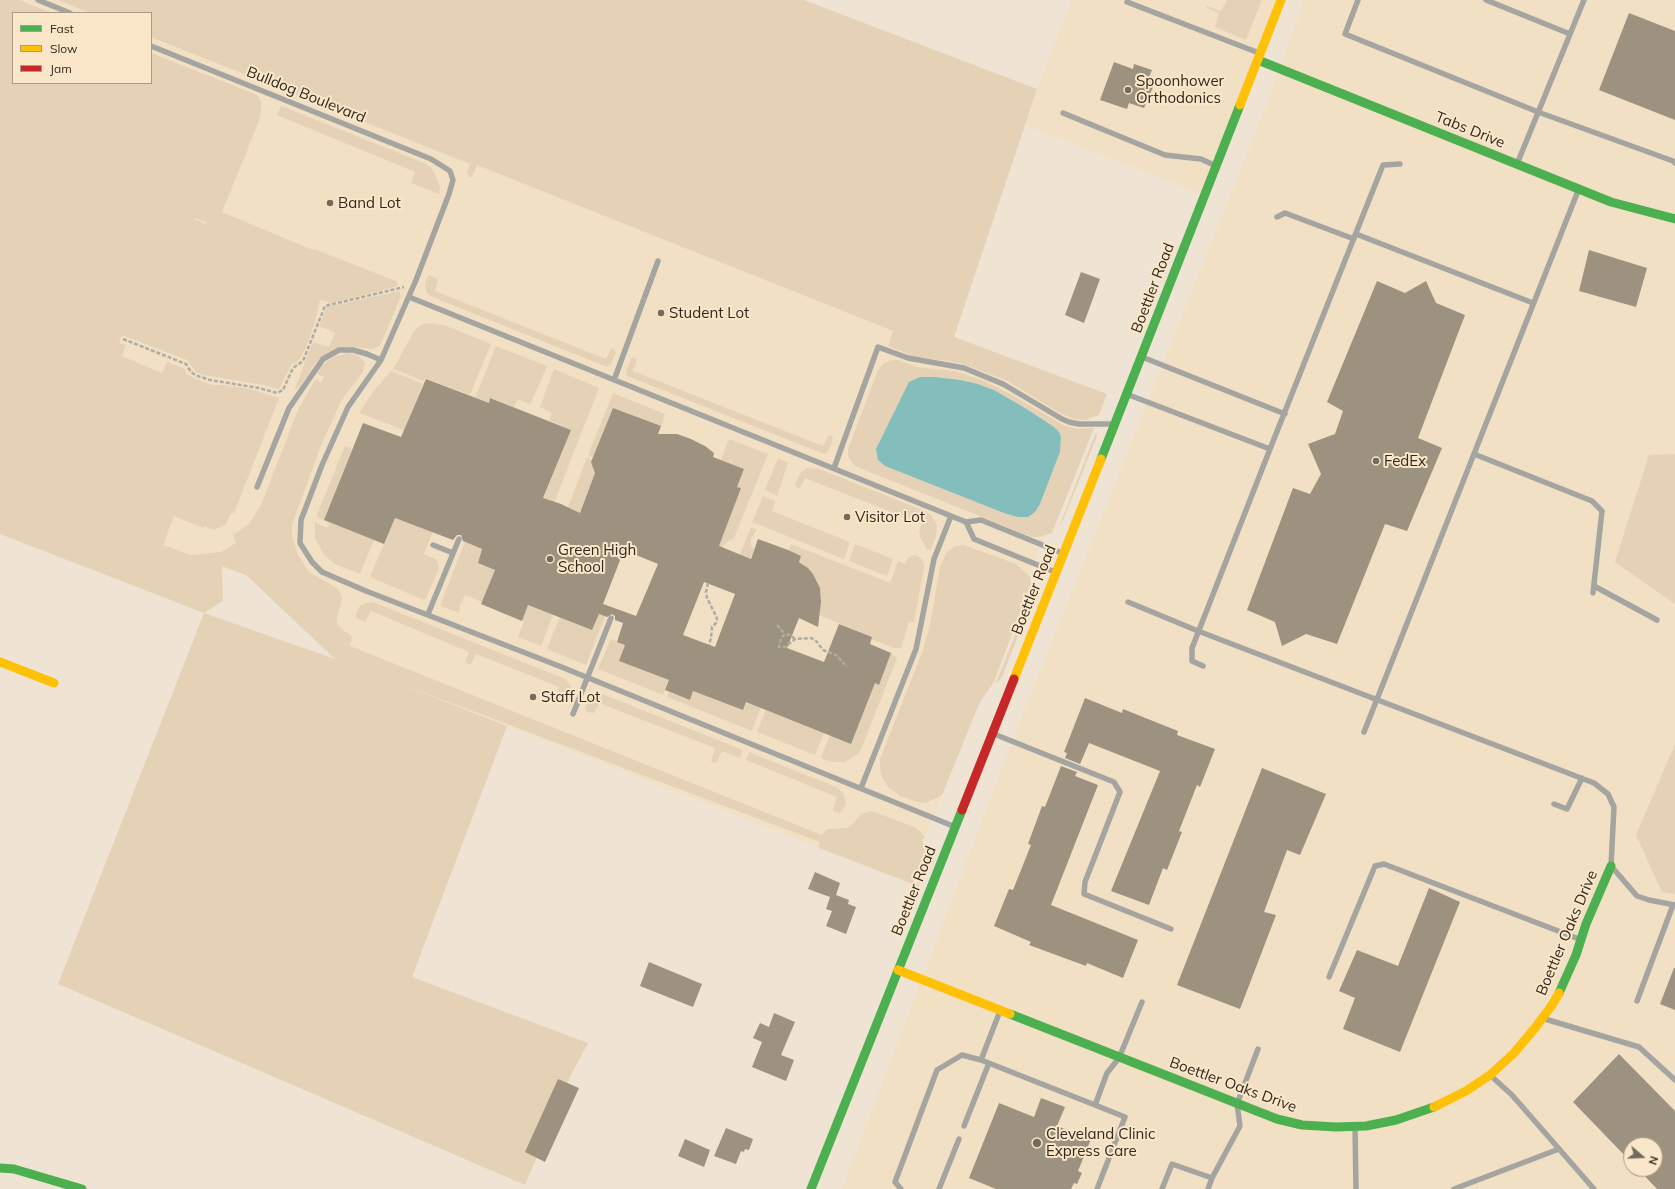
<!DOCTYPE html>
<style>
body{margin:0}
#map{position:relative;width:1675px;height:1189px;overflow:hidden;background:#efe4d3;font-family:Mulish,sans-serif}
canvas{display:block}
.legend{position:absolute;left:12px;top:12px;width:140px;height:72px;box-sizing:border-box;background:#fae6c8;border:1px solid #aa9a84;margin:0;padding:5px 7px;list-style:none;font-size:12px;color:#31291e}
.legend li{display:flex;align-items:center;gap:8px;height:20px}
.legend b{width:20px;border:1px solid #aa9a84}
.north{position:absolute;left:1623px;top:1137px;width:40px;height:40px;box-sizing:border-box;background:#fae6c8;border:1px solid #aa9a84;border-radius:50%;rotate:109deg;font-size:11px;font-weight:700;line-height:16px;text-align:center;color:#31291e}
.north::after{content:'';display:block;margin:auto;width:14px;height:18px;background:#746a5d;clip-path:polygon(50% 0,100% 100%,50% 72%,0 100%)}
</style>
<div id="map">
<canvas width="1675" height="1189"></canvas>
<ul class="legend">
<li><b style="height:5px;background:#4caf50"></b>Fast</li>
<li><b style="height:5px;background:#ffc107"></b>Slow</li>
<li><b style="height:5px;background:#c62828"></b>Jam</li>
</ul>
<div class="north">N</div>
</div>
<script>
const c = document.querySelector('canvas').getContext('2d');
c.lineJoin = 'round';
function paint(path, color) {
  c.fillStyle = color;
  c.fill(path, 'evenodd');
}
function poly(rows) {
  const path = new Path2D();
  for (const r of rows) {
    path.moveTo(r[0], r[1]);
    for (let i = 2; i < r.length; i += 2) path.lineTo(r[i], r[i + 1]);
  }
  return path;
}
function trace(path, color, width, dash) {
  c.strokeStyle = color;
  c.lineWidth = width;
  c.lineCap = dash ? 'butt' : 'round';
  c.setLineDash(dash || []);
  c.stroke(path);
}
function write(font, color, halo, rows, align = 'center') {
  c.font = font + ' Mulish,sans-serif';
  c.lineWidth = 4;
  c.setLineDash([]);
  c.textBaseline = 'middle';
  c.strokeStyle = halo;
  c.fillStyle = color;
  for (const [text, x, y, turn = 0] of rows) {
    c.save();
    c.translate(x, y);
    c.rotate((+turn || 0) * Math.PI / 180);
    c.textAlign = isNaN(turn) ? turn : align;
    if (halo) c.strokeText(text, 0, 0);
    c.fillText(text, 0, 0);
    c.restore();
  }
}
paint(poly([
 [0,0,98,0,132,13,13,13,13,83,151,83,151,20,708,245,1102,392,907,882,336,659,246,575,0,487],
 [1072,0,1281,0,1204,195,1025,125,1037,89],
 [1304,0,1675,0,1675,1189,842,1189,1020,721,1275,83],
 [1631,1145,1655,1145,1655,1169,1631,1169]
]), '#f2e0c4');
paint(poly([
 [0,0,19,0,52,13,13,13,13,83,151,83,151,53,257,95,261,102,261,112,259,121,222,212,313,250,314,249,396,281,398,286,328,304,329,302,320,300,314,325,306,347,300,358,297,362,292,364,279,389,263,385,204,375,196,372,187,360,122,335,119,343,126,345,122,356,162,373,167,362,185,369,186,374,194,378,212,385,223,385,250,389,279,398,234,513,231,513,226,524,214,530,204,526,203,528,174,516,163,545,191,555,221,552,236,543,233,535,249,524,261,505,298,410,315,380,318,380,318,381,321,383,324,377,316,373,322,365,334,357,347,353,357,355,365,362,363,372,341,401,320,448,292,525,292,536,297,553,309,572,335,587,339,591,342,597,341,603,337,617,337,624,344,631,352,636,350,646,822,835,827,829,847,828,853,824,861,814,872,811,914,827,921,832,925,838,922,839,925,853,913,884,819,848,820,842,393,681,507,726,412,977,588,1043,570,1077,525,1185,58,984,204,613,0,534],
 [48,159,194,219,195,218,207,223,206,224],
 [222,566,246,575,335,659,204,613,223,601],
 [58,0,804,0,1037,89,954,337,1107,394,1099,415,1085,420,1074,419,1058,412,1006,380,995,376,960,363,913,356,888,346,893,331,477,165,472,177,469,177,467,173,470,164,151,37,151,13,90,13],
 [1227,0,1262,0,1246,40,1215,27,1219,13,1206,8,1207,6,1221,11],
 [281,106,427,164,434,172,440,187,439,194,411,183,415,172,277,115],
 [429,275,438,279,435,291,606,359,611,349,614,349,616,352,611,364,607,367,432,297,427,293,425,287,426,279],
 [399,291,401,296,380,346,372,349,357,347,337,348,329,352,316,362,300,386,294,391,313,342,329,347,335,333,319,326,327,307],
 [428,323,444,325,491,344,470,395,425,378,424,381,393,369,414,331,421,325],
 [496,346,547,366,531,403,529,404,518,399,514,407,491,398,489,403,475,398],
 [632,357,637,359,633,371,823,446,828,436,831,435,833,439,828,452,824,454,627,376,626,371],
 [892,360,898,360,916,367,955,371,985,381,1010,394,1063,425,1076,429,1094,428,1052,533,1039,537,1032,537,857,467,853,464,848,456,848,449,879,368,884,363],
 [978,384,994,390,1025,408,1054,427,1061,437,1060,452,1040,504,1018,517,885,466,878,460],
 [554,369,599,388,552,508,541,504,571,430,549,420,552,413,540,407],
 [391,371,423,384,404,430,359,413,373,392],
 [613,393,665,414,661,427,613,408,593,457,588,455],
 [1096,432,1097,436,1064,518,1059,527],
 [729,439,768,454,734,538,726,543,716,554,740,488,737,487,744,469,721,460],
 [345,446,352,449,324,520,316,517],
 [1675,454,1675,604,1615,562,1649,455],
 [587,458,599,463,578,518,565,514],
 [778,458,788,463,777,496,765,490],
 [808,468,819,469,927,512,931,515,937,525,936,536,931,549,927,550,926,548,920,537,919,531,922,524,805,478,800,488,797,488,795,485,801,472],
 [763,496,775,501,772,511,850,542,844,559,752,522],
 [395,518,433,532,424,554,435,559,438,562,439,569,426,598,424,600,370,577],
 [315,522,327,528,329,522,374,540,360,574,335,564,324,555,315,538],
 [751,527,757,530,751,538,751,546,754,549,747,566,740,563,743,556,740,554],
 [465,542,482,549,478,563,495,570,482,602,465,595,460,605,459,613,441,606,441,603],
 [791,544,890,583,898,561,905,564,908,558,914,555,921,558,924,564,924,568,914,622,909,622,901,648,894,648,871,639,872,637,819,615,821,595,817,581,808,568,788,551],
 [855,544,893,559,887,576,849,561],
 [964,545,1016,564,1030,577,1031,583,994,682,980,702,942,795,926,803,914,801,900,796,887,786,882,777,880,768,880,759,923,650,930,625,940,567,946,553,955,546],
 [1033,590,1031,602,1002,677,995,685],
 [373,602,565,679,571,687,571,698,567,703,561,702,556,699,559,687,476,654,471,664,467,664,465,662,469,652,371,611,365,622,356,618,356,613,360,606,366,603],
 [528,605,553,615,541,646,518,637,524,622,522,621],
 [599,614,605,616,586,665,547,649,560,617,592,630],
 [611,639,625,645,620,661,669,680,663,695,598,669],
 [891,653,897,658,862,747,859,753,845,762,832,762,821,758,830,735,875,683,879,684],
 [753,685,767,691,752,731,667,697,669,692,690,700,693,691,743,710],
 [602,694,743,750,740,758,722,751,717,762,713,763,711,761,715,748,599,703,594,713,587,712,585,708,587,702,591,697],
 [766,710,824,733,815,755,757,732],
 [1675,744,1675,894,1662,892,1636,835],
 [749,752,838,788,844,795,845,799,846,804,842,811,840,813,833,811,837,797,746,760],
 [929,852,928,862,910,909,906,909]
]), '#e5d2b6');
paint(poly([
 [920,377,935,377,960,380,978,384,994,390,1025,408,1054,427,1059,432,1061,437,1060,452,1040,504,1035,512,1028,517,1018,517,1004,513,885,466,878,460,876,449,909,382]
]), '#83bebc');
paint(poly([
 [1629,13,1675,31,1675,120,1599,90],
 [1114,62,1133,69,1134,64,1152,70,1149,77,1156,80,1144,108,1129,103,1127,109,1100,100],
 [1589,250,1647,268,1636,307,1579,291],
 [1081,272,1100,279,1084,323,1065,315],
 [1377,281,1405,293,1426,281,1436,303,1465,315,1418,438,1442,448,1407,531,1385,524,1337,644,1306,634,1282,646,1275,622,1247,610,1293,488,1310,494,1321,474,1308,444,1335,434,1343,411,1327,402],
 [426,379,489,403,490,398,571,430,543,498,561,504,580,513,595,473,591,462,613,408,661,426,658,434,677,434,691,439,705,446,714,453,713,457,744,469,737,487,741,488,719,546,751,559,758,539,788,550,801,556,799,562,808,568,813,574,820,588,821,602,818,627,799,618,787,648,824,662,839,624,872,637,870,644,891,653,879,685,875,683,851,744,746,702,743,710,693,691,690,700,665,690,669,680,619,661,625,645,617,642,623,623,615,620,615,616,612,614,607,617,599,614,592,630,528,605,522,621,481,604,495,570,478,563,482,549,463,541,461,535,457,535,453,540,395,518,384,544,324,520,363,423,401,437],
 [624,550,658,564,636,616,603,604],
 [704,582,735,594,715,647,683,635],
 [1085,698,1122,713,1123,709,1178,731,1177,735,1215,749,1200,787,1197,785,1179,831,1182,832,1167,870,1163,868,1149,905,1111,891,1160,771,1089,743,1080,764,1065,758,1067,753,1064,752],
 [1061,766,1077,772,1075,776,1098,785,1051,905,1138,940,1123,978,1087,963,1086,966,1029,945,1031,942,994,926,1009,889,1013,890,1031,845,1028,844,1042,806,1045,807],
 [1262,768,1326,794,1300,855,1287,850,1264,912,1276,915,1240,1009,1177,985],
 [815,872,840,883,836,895,849,900,848,904,856,907,846,934,826,926,832,911,826,909,830,897,808,889],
 [1429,888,1460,902,1400,1052,1343,1029,1355,998,1339,991,1357,950,1398,966],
 [649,962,702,984,693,1007,640,986],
 [1674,968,1675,968,1675,1010,1660,1004],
 [774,1013,795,1022,781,1055,794,1060,786,1081,752,1067,762,1042,753,1038,760,1023,769,1027],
 [1619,1054,1675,1111,1675,1189,1657,1189,1638,1169,1655,1169,1655,1145,1631,1145,1631,1162,1573,1102],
 [558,1079,579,1088,545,1162,525,1152],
 [1041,1098,1065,1107,1057,1126,1091,1139,1078,1171,1082,1173,1077,1184,1074,1183,1071,1189,996,1189,969,1178,999,1103,1034,1117],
 [726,1128,753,1139,749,1150,745,1149,744,1152,741,1151,736,1164,714,1156],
 [685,1139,710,1150,704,1167,678,1156]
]), '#9d927f');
trace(poly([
 [123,339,186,364,191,372,195,375,210,380,259,388,277,393,283,390,293,368,303,361,325,306,404,287],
 [708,583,706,592,707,598,717,618,716,623,712,627,711,638,709,645],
 [777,625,785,634],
 [795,639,790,635,785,634,781,638,779,647,785,647,795,639,811,638,816,641,823,650,836,655,847,667]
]), '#aeaca5', 2.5, [4, 2]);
trace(poly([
 [38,0,70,13],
 [1128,0,1127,2,1259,53],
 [1358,0,1345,34,1538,112,1673,161,1675,163],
 [1486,0,1570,34],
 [151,46,431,159,450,171,453,180,449,194,416,280,381,360,348,407,322,465,301,520,300,543,312,562,322,572,366,591,559,666,953,826],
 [1063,113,1165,155,1201,159,1214,165],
 [1517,164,1584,0],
 [1277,217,1285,213,1354,239],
 [1356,234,1533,303],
 [409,297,966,522,981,520,1062,553],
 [1142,357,1285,414],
 [614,380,658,261],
 [1129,395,1270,449],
 [1474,454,1592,501,1602,511,1593,593],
 [834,468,878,347,908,358,964,368,1003,384,1062,419,1069,422,1079,424,1113,424],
 [257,487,289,408,323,359,339,350,353,350,367,354,381,360],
 [966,522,974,539,1055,572],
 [433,545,453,553],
 [1594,586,1657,620],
 [1128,602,1198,631,1594,783,1608,794,1614,807,1611,866,1637,896,1649,900,1675,905],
 [428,614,459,539],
 [1203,666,1192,661,1192,648,1270,449,1383,165,1400,164],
 [573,714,611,618],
 [1364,732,1578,191],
 [994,734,1114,782,1120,792,1085,882,1084,894,1171,929],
 [861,788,916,649,934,559,951,516],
 [1554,804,1567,809,1582,778],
 [1329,977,1375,866,1384,864,1579,939],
 [1637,1001,1673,905],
 [1545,1019,1639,1047,1675,1080],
 [981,1060,1095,1105],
 [1491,1076,1512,1095,1594,1189],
 [964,1126,989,1063],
 [1355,1127,1356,1189],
 [901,1189,895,1182,937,1070,962,1055,981,1060,1000,1011],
 [939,1189,959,1139],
 [1097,1189,1125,1117,1095,1105,1107,1073,1119,1058,1142,1002],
 [1162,1189,1172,1164,1212,1178],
 [1208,1189,1212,1178,1240,1126,1237,1104,1258,1049],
 [1454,1189,1559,1149]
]), '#a4a5a1', 5.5);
trace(poly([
 [1258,60,1611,202,1675,219],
 [1101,459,1240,105],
 [1559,993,1576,955,1586,924,1611,866],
 [1010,1014,1277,1119,1302,1125,1336,1127,1366,1126,1396,1120,1434,1107],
 [0,1168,14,1169,82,1189],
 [811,1189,962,810]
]), '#4caf50', 9);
trace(poly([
 [1240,105,1281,0],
 [0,662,54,683],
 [1014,679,1101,459],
 [898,970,1010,1014],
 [1434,1107,1466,1091,1490,1075,1514,1053,1535,1028,1552,1005,1559,993]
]), '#ffc107', 9);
trace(poly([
 [962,810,1014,679]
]), '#c62828', 9);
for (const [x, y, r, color] of [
 [1128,90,4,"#746a5d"],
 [330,203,4,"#746a5d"],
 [661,313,4,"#746a5d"],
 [1376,461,4,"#746a5d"],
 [847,517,4,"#746a5d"],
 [550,559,4,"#746a5d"],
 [533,697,4,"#746a5d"],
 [1037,1143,5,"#746a5d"]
]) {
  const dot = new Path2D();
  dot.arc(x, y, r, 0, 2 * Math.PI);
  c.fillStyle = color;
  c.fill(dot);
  trace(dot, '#fae6c8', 1.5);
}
write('15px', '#31291e', '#fae6c8', [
 ["Spoonhower",1136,81],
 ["Orthodonics",1136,98],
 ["Band Lot",338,203],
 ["Student Lot",669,313],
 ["FedEx",1384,461],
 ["Visitor Lot",855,517],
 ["Green High",558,550],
 ["School",558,567],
 ["Staff Lot",541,697],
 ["Cleveland Clinic",1046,1134],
 ["Express Care",1046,1151]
], 'left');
write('15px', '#31291e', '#fae6c8', [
 ["Bulldog Boulevard",306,95,22],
 ["Tabs Drive",1470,130,22],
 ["Boettler Road",1153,288,-69],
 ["Boettler Road",1034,590,-68],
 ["Boettler Road",914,891,-68],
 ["Boettler Oaks Drive",1567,933,-67],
 ["Boettler Oaks Drive",1233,1085,20]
]);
</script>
